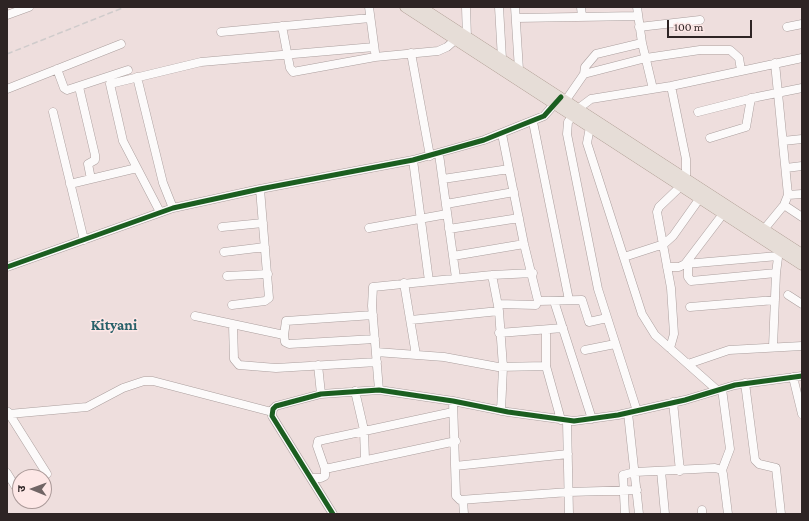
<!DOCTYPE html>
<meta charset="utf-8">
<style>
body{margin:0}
#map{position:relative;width:809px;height:521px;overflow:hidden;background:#eededd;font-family:"Crimson Pro","Noto Sans Devanagari",serif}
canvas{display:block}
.frame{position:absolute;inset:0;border:8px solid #2e2424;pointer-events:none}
.north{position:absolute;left:12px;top:469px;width:40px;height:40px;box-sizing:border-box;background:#fde7e6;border:1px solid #aa9998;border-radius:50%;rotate:271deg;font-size:11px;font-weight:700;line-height:16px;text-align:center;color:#2e2424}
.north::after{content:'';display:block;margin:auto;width:14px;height:18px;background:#716565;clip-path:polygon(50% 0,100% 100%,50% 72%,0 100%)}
.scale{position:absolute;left:667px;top:20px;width:85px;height:18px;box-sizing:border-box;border:2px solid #2e2424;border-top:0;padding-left:5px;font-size:12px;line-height:14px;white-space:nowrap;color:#2e2424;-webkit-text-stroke:3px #fde7e6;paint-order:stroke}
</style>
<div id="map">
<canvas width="809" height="521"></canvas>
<div class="frame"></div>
<div class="north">उ</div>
<div class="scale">100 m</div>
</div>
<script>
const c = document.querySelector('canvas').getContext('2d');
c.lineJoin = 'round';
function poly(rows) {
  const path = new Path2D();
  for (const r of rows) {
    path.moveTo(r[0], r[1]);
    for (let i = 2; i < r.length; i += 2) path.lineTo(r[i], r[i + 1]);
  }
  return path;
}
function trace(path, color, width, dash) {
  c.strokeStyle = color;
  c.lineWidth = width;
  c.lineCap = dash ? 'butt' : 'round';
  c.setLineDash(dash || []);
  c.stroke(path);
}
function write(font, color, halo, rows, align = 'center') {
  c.font = font + ' "Crimson Pro",serif';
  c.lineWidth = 3;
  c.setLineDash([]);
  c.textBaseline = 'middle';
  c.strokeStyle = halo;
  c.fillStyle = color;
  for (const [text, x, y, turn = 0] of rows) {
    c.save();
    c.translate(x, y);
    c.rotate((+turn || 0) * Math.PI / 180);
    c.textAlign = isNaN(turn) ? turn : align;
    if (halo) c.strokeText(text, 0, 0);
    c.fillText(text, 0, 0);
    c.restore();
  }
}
const minor = poly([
 [369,7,375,52],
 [499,7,502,59],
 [515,7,519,70],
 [581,7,582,17],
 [637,7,642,43,653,89],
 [7,15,29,7],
 [516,18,638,16],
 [282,26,290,68,293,72,375,57,438,51,447,47,455,40],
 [639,27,700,20],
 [787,27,802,24],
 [221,32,370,18],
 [466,41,467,38,466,7],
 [411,53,430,156],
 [57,69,64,88,67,90,128,70],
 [584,74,585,67,596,54,642,43],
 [137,77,163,183,173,208],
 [671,86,686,159,686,178],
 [79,87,95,155,95,160,88,164,91,179],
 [7,89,121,44],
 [566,100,584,74,646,58,700,50,730,50,739,58,741,70],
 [53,112,84,240],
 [698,112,757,97,802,88],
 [533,122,569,300],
 [590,127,587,143,642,314,655,335,717,390],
 [710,138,746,127,751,98],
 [783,141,802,139],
 [439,154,456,278],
 [413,160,429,281],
 [786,168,802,166],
 [443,179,509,169],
 [70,184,137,168],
 [788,195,802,194],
 [446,204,514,192],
 [784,205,802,217],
 [160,212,123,141,110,84,201,62,374,47],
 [222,227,263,223],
 [369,228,447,214],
 [449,229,519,218],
 [761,233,784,205,788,195,775,63],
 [224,252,265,247],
 [453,256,524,244],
 [624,257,664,244,673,236,700,198],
 [685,264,778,256],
 [688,264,688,277,691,281,776,273],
 [7,267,173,208,260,189,413,160,484,140,544,116,558,100],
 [667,267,679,267,685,264,723,214],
 [492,275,499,311,503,367,501,411],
 [227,276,268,274],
 [404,283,416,355],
 [788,295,802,304],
 [538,301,582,300,589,322,607,318],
 [554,301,592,419],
 [498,304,536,305,538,301,524,244,502,134],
 [232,305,265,301,269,298,260,189],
 [690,307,775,300],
 [373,315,286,321,284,335,285,342,289,344,375,339],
 [195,316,284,335],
 [411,320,499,311],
 [233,325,234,359,239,365,276,368,377,362],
 [546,330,546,366,561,420],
 [499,333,563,328],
 [773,347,776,273,779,250],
 [670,348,674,334,671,288,657,212,659,207,681,186],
 [585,350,615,344],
 [376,352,444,357,498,367,546,366],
 [688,364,729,350,802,346],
 [318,365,321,394],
 [793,377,802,414],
 [745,383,755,460,759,464,776,468,781,514],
 [722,389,730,449,722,470],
 [379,390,372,306,373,287,492,275,533,273],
 [355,391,364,430,365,460],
 [453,401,456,496,460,500,569,492,637,490],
 [673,402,680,471],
 [637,411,598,289,567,134,568,122,579,108,591,99,671,86,802,58],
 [8,412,47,474],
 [628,413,639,514],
 [9,414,87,407,123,388,144,381,153,381,272,412],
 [567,421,569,514],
 [455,466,568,454],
 [325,469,456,441],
 [661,471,665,514],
 [7,473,20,494],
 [311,478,321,478,325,476,325,469,317,446,318,441,453,412],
 [24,501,25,502],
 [463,501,464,514],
 [702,510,702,514],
 [333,514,272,416,273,409,276,406,321,394,379,390,453,401,508,412,574,421,618,415,685,400,735,385,802,376],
 [625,514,623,475,635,472,715,468,722,470,723,474,728,514]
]);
const major = poly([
 [405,7,802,265],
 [421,7,802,254]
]);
trace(minor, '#ab9f9e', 9);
trace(major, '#a79489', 11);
trace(minor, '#fcfafa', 8);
trace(major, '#e6ddd7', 10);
trace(poly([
 [7,54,125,7]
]), '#cfcbcb', 1.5, [6, 3]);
trace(poly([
 [7,267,173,208,260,189,413,160,484,140,544,116,561,97],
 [333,514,272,416,273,409,276,406,321,394,379,390,453,401,508,412,574,421,618,415,685,400,735,385,802,376]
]), '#1b5e20', 5);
write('bold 15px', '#286069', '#fde7e6', [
 ["Kityani",114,325]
]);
</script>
